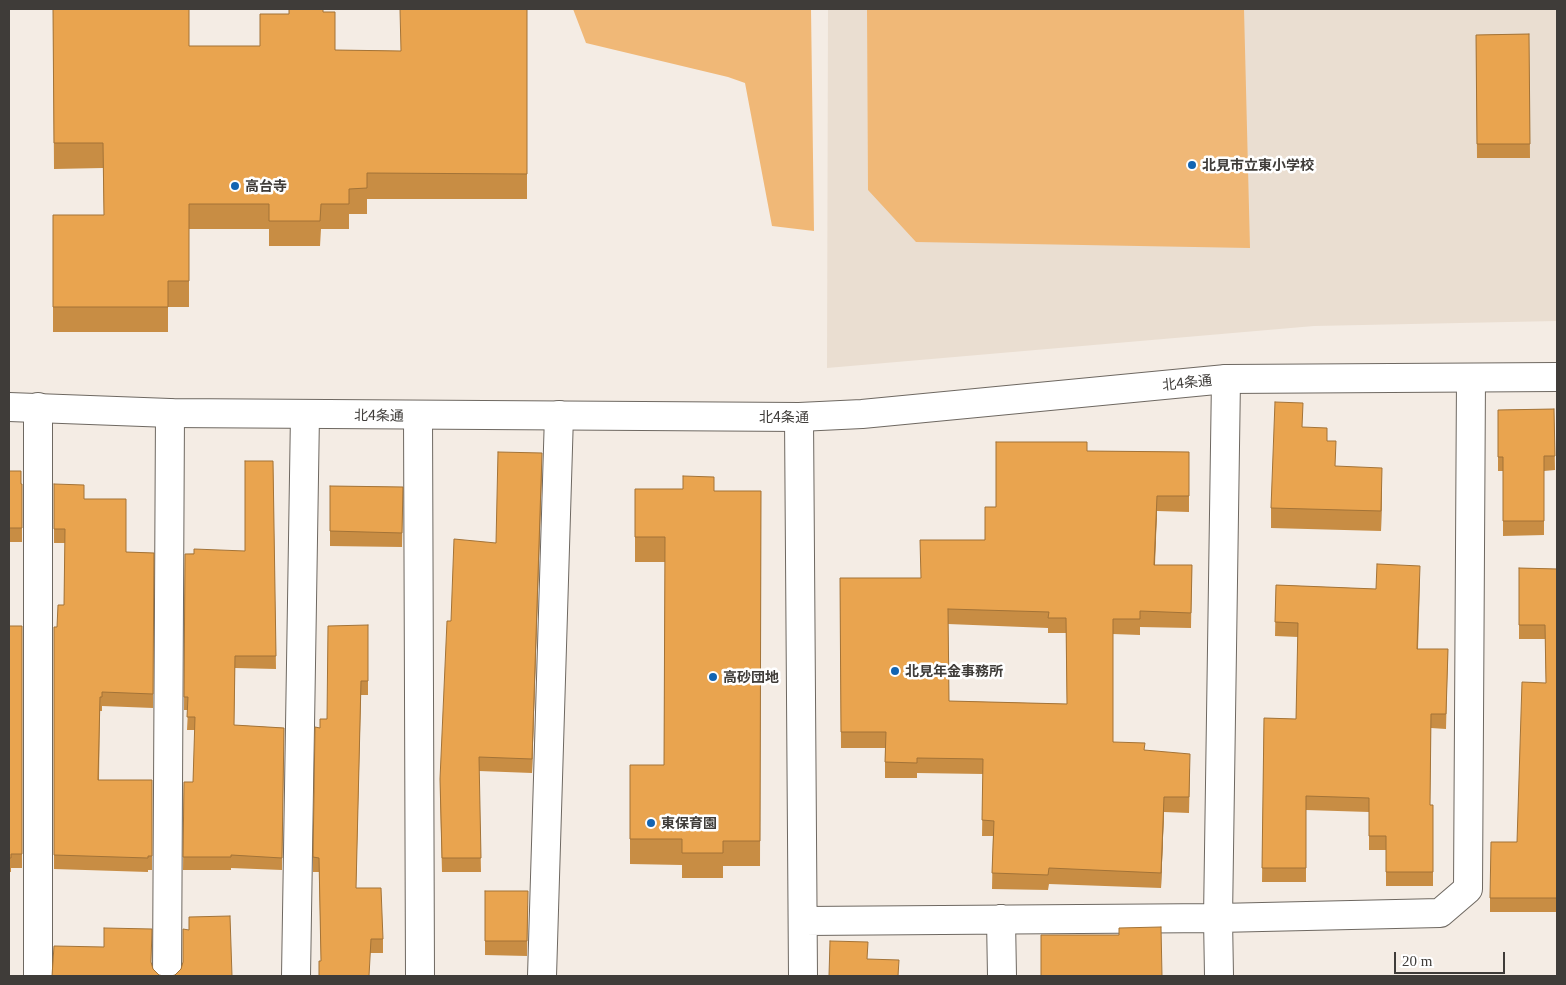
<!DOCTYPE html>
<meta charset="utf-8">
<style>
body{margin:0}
#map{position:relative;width:1566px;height:985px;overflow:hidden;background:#f4ece4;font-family:Georgia,serif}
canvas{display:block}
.frame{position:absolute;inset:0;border:10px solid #3f3c39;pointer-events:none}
.scale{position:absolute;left:1394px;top:952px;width:111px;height:22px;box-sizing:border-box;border:2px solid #3f3c39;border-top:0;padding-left:6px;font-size:15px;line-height:18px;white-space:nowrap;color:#3f3c39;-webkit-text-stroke:4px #fff;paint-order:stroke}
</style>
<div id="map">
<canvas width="1566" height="985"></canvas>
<div class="frame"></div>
<div class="scale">20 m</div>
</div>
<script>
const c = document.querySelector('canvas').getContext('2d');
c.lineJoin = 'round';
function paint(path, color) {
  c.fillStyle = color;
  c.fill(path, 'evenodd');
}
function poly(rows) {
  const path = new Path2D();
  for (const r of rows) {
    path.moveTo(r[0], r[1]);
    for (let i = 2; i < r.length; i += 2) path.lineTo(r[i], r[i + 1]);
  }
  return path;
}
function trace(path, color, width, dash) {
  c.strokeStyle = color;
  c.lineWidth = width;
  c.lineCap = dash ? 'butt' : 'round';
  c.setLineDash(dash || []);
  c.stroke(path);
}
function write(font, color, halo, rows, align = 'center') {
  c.font = font + ' Georgia,"Noto Sans JP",serif';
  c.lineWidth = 5;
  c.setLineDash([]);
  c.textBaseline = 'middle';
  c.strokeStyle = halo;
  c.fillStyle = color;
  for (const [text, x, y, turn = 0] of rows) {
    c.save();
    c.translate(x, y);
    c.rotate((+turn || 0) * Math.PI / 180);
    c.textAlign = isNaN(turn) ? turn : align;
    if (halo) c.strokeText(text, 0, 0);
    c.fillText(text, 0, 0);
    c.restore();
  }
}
paint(poly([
 [828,9,1557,9,1557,321,1314,326,827,368]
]), '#eaded1');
paint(poly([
 [573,9,811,9,814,231,772,226,745,83,728,77,586,43],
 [867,9,1244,9,1250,248,916,242,868,190]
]), '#f0b877');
const minor = poly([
 [418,415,420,976],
 [799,417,803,976],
 [1001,919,1002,976],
 [804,921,1218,918,1440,913,1468,889,1471,378],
 [38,976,38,407],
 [167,976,170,413],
 [296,976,305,414],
 [542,976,559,415],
 [1219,976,1218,918,1226,379]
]);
const tertiary = poly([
 [9,407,170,413,799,417,862,414,1226,379,1557,377]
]);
trace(minor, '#6e6861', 30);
trace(tertiary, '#6e6861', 30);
trace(minor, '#fff', 28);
trace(tertiary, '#fff', 28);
paint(poly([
 [53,9,189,46,260,46,289,14,323,12,335,50,401,51,527,9,527,199,367,199,367,214,349,214,349,229,321,229,320,246,269,246,269,229,189,229,189,307,168,307,168,332,53,332,53,215,104,215,103,168,54,169],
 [1529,34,1530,158,1477,158,1476,35],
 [1554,409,1555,470,1544,471,1544,535,1503,536,1503,471,1498,471,1498,410],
 [1303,427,1327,441,1335,466,1382,488,1381,531,1271,528,1271,508],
 [1087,451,1189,452,1189,512,1157,511,1155,565,1192,565,1191,628,1140,627,1140,635,1113,634,1113,742,1145,750,1190,769,1189,813,1164,812,1161,888,1049,884,1048,890,992,889,993,836,982,836,983,774,917,773,917,778,885,778,885,748,841,748,840,578,921,578,985,540,996,507],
 [948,624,1048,628,1048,633,1066,633,1067,704,949,701],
 [273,461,276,669,235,668,234,725,284,728,282,870,231,868,231,870,183,870,184,782,193,782,195,730,187,730,188,710,184,710,185,554,245,551],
 [542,467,532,773,479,771,481,872,442,872,440,793,451,621,496,543],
 [9,471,21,484,22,484,22,542,9,542],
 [54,484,84,499,126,552,154,553,153,708,102,706,102,711,100,711,99,780,152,780,152,870,148,870,148,872,54,869,54,627,57,627,64,605,65,543,54,543],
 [330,486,403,487,402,547,330,546],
 [635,489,714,491,761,491,760,866,723,866,723,878,682,878,682,865,630,864,630,765,664,765,665,562,635,562],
 [1519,568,1557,569,1557,912,1490,912,1490,898,1517,842,1546,683,1545,639,1519,639],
 [1420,580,1418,649,1448,649,1446,729,1431,728,1430,805,1433,805,1433,886,1386,886,1386,850,1369,850,1369,812,1306,810,1306,882,1262,882,1264,718,1296,719,1298,637,1275,636,1276,585,1376,589],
 [368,625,368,695,361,695,356,888,383,939,383,953,371,953,321,961,319,872,313,872,313,857,320,728,327,719],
 [9,626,22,626,22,868,11,868,11,872,9,872],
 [485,891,528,906,527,956,485,955]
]), '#c88d44');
paint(poly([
 [542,453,542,467,532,773,532,759],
 [1382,468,1382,488,1381,531,1381,511],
 [1157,496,1157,511,1154,580,1154,565],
 [1164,797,1164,812,1161,888,1161,873]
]), '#a37337');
const building = poly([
 [53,9,189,9,189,46,260,46,260,14,289,14,289,9,323,9,323,12,335,12,335,50,401,51,400,9,527,9,527,174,367,173,367,188,349,189,349,204,321,204,320,221,269,221,269,204,189,204,189,281,168,281,168,307,53,307,53,215,104,215,103,143,54,143,53,9],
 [1529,34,1530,144,1477,144,1476,35,1529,34],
 [1275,402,1303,403,1302,427,1327,428,1327,441,1336,441,1335,466,1382,468,1381,511,1271,508,1275,402],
 [1554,409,1555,456,1544,456,1544,521,1503,521,1503,457,1498,457,1498,410,1554,409],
 [996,442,1087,442,1087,451,1189,452,1189,496,1157,496,1154,565,1192,565,1191,613,1140,611,1140,619,1113,619,1113,742,1145,743,1144,750,1190,754,1189,797,1164,797,1161,873,1049,868,1048,875,992,873,994,821,982,820,983,759,917,758,917,763,885,762,886,732,841,732,840,578,921,578,920,540,985,540,985,507,996,507,996,442],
 [948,609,1049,612,1048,618,1066,618,1067,704,949,701,948,609],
 [498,452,542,453,532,759,479,757,481,858,442,858,440,779,447,621,451,621,454,539,496,543,498,452],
 [245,461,273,461,276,656,235,656,234,725,284,728,282,858,231,855,231,857,183,857,184,782,193,782,195,717,187,717,188,697,184,697,185,554,194,554,194,549,245,551,245,461],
 [9,471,21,471,21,484,22,484,22,528,9,528,9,471],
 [683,476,714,477,714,491,761,491,760,841,723,841,723,853,682,853,682,839,630,839,630,765,664,765,665,537,635,537,635,489,683,489,683,476],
 [54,484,84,485,84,499,126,499,126,552,154,553,153,694,102,692,102,697,100,697,98,780,152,780,152,856,148,856,148,858,54,855,54,627,57,627,58,605,64,605,65,529,54,529,54,484],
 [330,486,403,487,402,533,330,531,330,486],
 [1377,564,1420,566,1417,649,1448,649,1446,714,1431,714,1430,805,1433,805,1433,872,1386,872,1386,836,1369,836,1369,798,1306,796,1306,868,1262,868,1264,718,1296,719,1298,623,1275,622,1276,585,1376,589,1377,564],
 [1519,568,1557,569,1557,898,1490,898,1491,842,1517,842,1522,682,1546,683,1545,625,1519,625,1519,568],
 [368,625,368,681,361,681,356,888,381,888,383,939,371,939,369,976,319,976,319,961,321,961,319,858,313,857,315,727,320,728,320,719,327,719,328,626,368,625],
 [9,626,22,626,22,854,11,854,11,858,9,858,9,626],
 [485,891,528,891,527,941,485,941,485,891],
 [230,916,232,976,171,976,175,975,181,969,183,962,183,929,189,930,189,917,230,916],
 [1161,927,1162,976,1041,976,1041,935,1119,935,1119,928,1161,927],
 [104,928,152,929,151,962,153,969,159,975,164,976,52,976,54,946,104,947,104,928],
 [830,941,868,942,867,959,899,960,898,976,829,976,830,941]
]);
paint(building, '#e9a44f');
trace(building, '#a37337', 1);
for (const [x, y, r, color] of [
 [1192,165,5,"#1264b2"],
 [235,186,5,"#1264b2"],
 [895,671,5,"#1264b2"],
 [713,677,5,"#1264b2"],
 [651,823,5,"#1264b2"]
]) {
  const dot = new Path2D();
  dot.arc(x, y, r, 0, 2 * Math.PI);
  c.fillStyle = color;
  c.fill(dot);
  trace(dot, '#fff', 2);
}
write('bold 14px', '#3f3c39', '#fff', [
 ["北見市立東小学校",1202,165],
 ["高台寺",245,186],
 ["北見年金事務所",905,671],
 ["高砂団地",723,677],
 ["東保育園",661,823]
], 'left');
write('14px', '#3f3c39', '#fff', [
 ["北4条通",1187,382,-6],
 ["北4条通",379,415,1],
 ["北4条通",784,417]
]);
</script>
